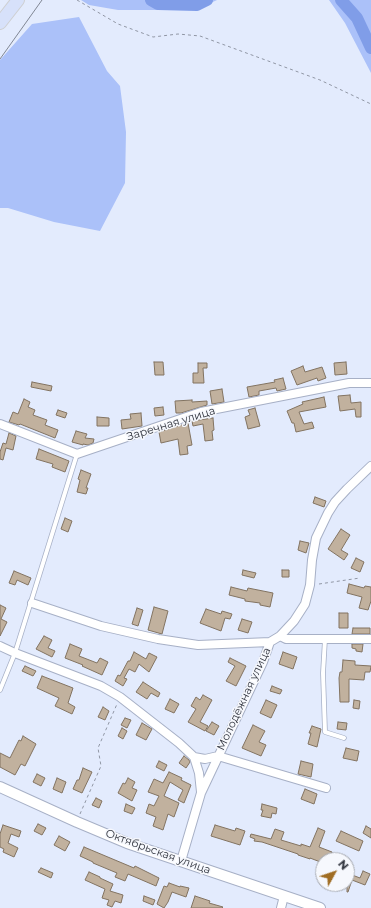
<!DOCTYPE html>
<meta charset="utf-8">
<style>
body{margin:0}
#map{position:relative;width:371px;height:908px;overflow:hidden;background:#e3ebfd;font-family:Montserrat,sans-serif}
canvas{display:block}
.north{position:absolute;left:315px;top:852px;width:40px;height:40px;box-sizing:border-box;background:#f6f8fd;border:1px solid #a7aab1;border-radius:50%;rotate:50deg;font-size:11px;font-weight:700;line-height:16px;text-align:center;color:#31353e}
.north::after{content:'';display:block;margin:auto;width:14px;height:18px;background:#a06d23;clip-path:polygon(50% 0,100% 100%,50% 72%,0 100%)}
</style>
<div id="map">
<canvas width="371" height="908"></canvas>
<div class="north">N</div>
</div>
<script>
const c = document.querySelector('canvas').getContext('2d');
c.lineJoin = 'round';
function paint(path, color) {
  c.fillStyle = color;
  c.fill(path, 'evenodd');
}
function poly(rows) {
  const path = new Path2D();
  for (const r of rows) {
    path.moveTo(r[0], r[1]);
    for (let i = 2; i < r.length; i += 2) path.lineTo(r[i], r[i + 1]);
  }
  return path;
}
function trace(path, color, width, dash) {
  c.strokeStyle = color;
  c.lineWidth = width;
  c.lineCap = dash ? 'butt' : 'round';
  c.setLineDash(dash || []);
  c.stroke(path);
}
function write(font, color, halo, rows, align = 'center') {
  c.font = font + ' Montserrat,sans-serif';
  c.lineWidth = 3;
  c.setLineDash([]);
  c.textBaseline = 'middle';
  c.strokeStyle = halo;
  c.fillStyle = color;
  for (const [text, x, y, turn = 0] of rows) {
    c.save();
    c.translate(x, y);
    c.rotate((+turn || 0) * Math.PI / 180);
    c.textAlign = isNaN(turn) ? turn : align;
    if (halo) c.strokeText(text, 0, 0);
    c.fillText(text, 0, 0);
    c.restore();
  }
}
paint(poly([
 [81,0,217,0,196,10,118,10,89,5],
 [329,0,371,0,371,73,345,23],
 [79,17,107,71,120,86,126,132,125,183,100,231,54,222,8,208,0,208,0,60,32,24]
]), '#abc1f9');
trace(poly([
 [151,0,158,4,197,5,207,0],
 [341,0,357,18,371,48]
]), '#809de8', 12);
const building = poly([
 [154,362,163,362,164,375,155,375,154,362],
 [346,362,347,374,335,375,334,363,346,362],
 [198,363,207,363,207,368,203,368,204,383,193,383,193,373,198,373,198,363],
 [303,366,305,372,322,367,326,378,318,381,317,378,297,385,291,371,303,366],
 [283,378,286,389,277,391,276,388,259,391,259,395,249,397,247,387,275,382,274,380,283,378],
 [32,382,52,386,51,391,31,387,32,382],
 [222,389,224,402,212,404,210,391,222,389],
 [350,395,351,403,361,402,361,417,356,417,355,409,340,411,338,396,350,395],
 [324,397,326,407,299,412,304,424,312,422,314,428,296,432,294,423,292,423,287,411,303,404,302,402,324,397],
 [24,399,30,402,28,407,35,410,33,415,47,420,45,425,58,430,55,438,20,424,19,425,9,422,13,412,18,414,24,399],
 [192,400,192,402,207,401,207,405,181,413,176,413,175,401,192,400],
 [163,407,164,415,155,416,154,408,163,407],
 [255,408,260,426,248,429,245,417,250,415,248,410,255,408],
 [58,410,67,413,65,418,56,415,58,410],
 [141,413,142,426,122,429,121,420,131,419,130,414,141,413],
 [97,417,109,418,109,426,97,426,97,417],
 [213,418,214,430,212,431,213,440,205,441,203,424,193,426,192,421,213,418],
 [188,423,192,445,187,446,188,454,180,455,178,439,161,443,159,432,188,423],
 [76,431,87,434,85,438,94,439,93,443,88,445,83,444,83,445,72,442,76,431],
 [9,433,16,436,13,450,6,448,3,460,0,459,0,452,3,443,6,444,9,433],
 [39,449,69,461,65,472,52,467,53,464,36,459,39,449],
 [81,470,91,474,86,488,88,488,86,494,77,492,80,480,78,479,81,470],
 [315,497,326,501,324,507,313,503,315,497],
 [65,518,72,521,68,532,61,529,65,518],
 [341,529,350,535,341,550,348,554,344,560,328,549,341,529],
 [300,541,309,543,306,553,298,550,300,541],
 [356,558,364,562,360,572,351,568,356,558],
 [243,570,256,573,254,578,242,575,243,570],
 [282,570,289,570,289,577,282,577,282,570],
 [14,571,31,578,28,585,17,580,15,585,9,583,14,571],
 [349,584,364,588,365,586,371,587,371,601,368,610,359,608,362,597,347,593,349,584],
 [231,587,247,591,248,588,273,593,270,607,260,605,260,603,245,601,245,599,229,595,231,587],
 [0,605,6,608,1,619,7,622,0,636,0,605],
 [154,607,168,611,162,634,148,630,154,607],
 [137,608,143,610,138,626,132,624,137,608],
 [206,609,221,614,222,611,232,614,230,619,225,618,221,631,200,623,206,609],
 [339,613,348,613,348,628,339,628,339,613],
 [242,619,252,622,248,633,238,630,242,619],
 [353,628,370,628,370,634,352,634,353,628],
 [44,636,52,640,48,648,55,651,52,657,36,649,44,636],
 [70,644,82,649,79,656,97,663,100,658,108,662,102,675,82,666,83,665,65,658,70,644],
 [352,644,363,644,362,652,356,651,356,649,352,648,352,644],
 [134,652,146,659,149,653,157,657,149,672,139,664,135,672,129,669,124,678,127,679,123,686,115,681,118,675,120,676,128,661,130,661,134,652],
 [283,652,297,657,293,669,279,664,283,652],
 [230,658,246,666,236,686,226,681,235,666,228,662,230,658],
 [343,660,355,661,355,665,371,666,370,672,365,672,364,680,349,679,349,702,340,702,339,678,340,672,342,672,343,660],
 [25,666,36,671,33,676,22,671,25,666],
 [42,676,73,688,68,703,75,707,72,714,55,706,59,698,37,688,42,676],
 [143,682,160,693,158,697,151,693,147,699,136,692,143,682],
 [272,686,282,690,280,694,270,691,272,686],
 [203,695,212,700,200,722,208,726,205,731,188,722,196,709,191,706,196,697,200,700,203,695],
 [170,699,179,704,174,713,165,709,170,699],
 [266,700,277,705,271,718,260,713,266,700],
 [354,700,360,701,359,709,353,708,354,700],
 [103,707,109,711,105,720,98,717,103,707],
 [125,718,131,720,127,728,121,725,125,718],
 [212,722,219,726,214,735,206,731,212,722],
 [338,722,347,723,346,730,337,729,338,722],
 [142,723,152,729,146,740,136,735,142,723],
 [253,725,265,731,259,742,266,745,261,756,242,748,253,725],
 [312,726,321,729,317,747,308,744,311,733,309,733,312,726],
 [122,728,127,731,123,739,118,736,122,728],
 [23,736,36,744,25,766,21,764,15,775,0,767,0,753,10,758,19,740,21,741,23,736],
 [346,748,359,751,357,761,343,758,346,748],
 [184,756,189,760,190,762,186,768,179,763,184,756],
 [159,761,167,765,164,771,156,767,159,761],
 [301,761,313,764,311,777,298,774,301,761],
 [83,768,92,772,82,793,73,789,77,780,79,780,83,768],
 [169,772,182,778,181,780,191,785,184,803,178,800,183,790,170,782,164,796,179,803,174,817,168,814,163,830,153,826,156,817,146,813,149,804,154,806,159,796,148,792,154,779,163,783,169,772],
 [37,774,45,778,41,786,33,782,37,774],
 [57,778,66,782,62,793,53,789,57,778],
 [128,778,135,782,132,788,137,790,132,801,118,793,123,783,125,784,128,778],
 [305,789,317,794,314,804,301,799,305,789],
 [96,798,102,801,99,808,92,805,96,798],
 [126,804,135,808,132,814,124,811,126,804],
 [262,804,277,808,276,814,272,813,271,818,261,816,263,810,261,810,262,804],
 [38,824,46,828,42,835,34,831,38,824],
 [3,825,21,831,19,837,11,834,8,843,18,848,14,857,3,852,4,849,0,847,0,834,3,825],
 [215,825,235,831,236,828,245,831,240,845,211,836,215,825],
 [366,826,371,829,371,838,363,833,366,826],
 [318,828,325,831,319,847,332,852,331,854,344,860,323,860,323,863,310,858,310,859,298,855,298,854,262,842,254,841,255,839,250,837,251,834,271,839,275,829,284,832,281,840,301,846,301,844,310,847,318,828],
 [341,831,363,841,359,851,336,841,341,831],
 [59,836,70,842,65,851,54,845,59,836],
 [84,847,134,868,135,866,159,878,156,886,128,874,125,881,115,877,117,873,93,863,93,862,80,856,84,847],
 [41,868,53,873,51,878,38,872,41,868],
 [363,871,370,874,365,885,352,880,348,892,347,892,347,873,360,878,363,871],
 [89,872,100,877,100,878,113,884,110,891,123,895,121,903,115,901,112,907,107,905,109,900,102,898,105,889,85,880,89,872],
 [169,883,180,887,180,886,189,888,186,897,172,892,168,902,164,908,157,904,164,886,167,887,169,883],
 [144,896,155,900,153,905,143,901,144,896],
 [195,896,210,901,209,903,223,907,222,908,191,908,195,896]
]);
paint(building, '#c1b19e');
trace(building, '#827361', 1);
const service = poly([
 [325,639,323,673,325,732,344,738],
 [0,690,15,653,77,454]
]);
const minor = poly([
 [0,424,77,454,201,412,349,383,371,383],
 [32,603,101,626,158,639,198,645,270,642,280,636,294,621,305,604,310,585,312,560,316,538,328,513,335,502,347,489,371,466],
 [280,636,286,639,371,639],
 [0,646,15,653,101,686,120,697,179,743,194,757,205,759,218,756,326,788],
 [194,757,199,773,201,792],
 [181,861,201,793,263,662,270,642],
 [281,908,284,896]
]);
const tertiary = poly([
 [0,787,77,822,127,843,320,908]
]);
const primary = poly([
 [0,23,18,0]
]);
trace(service, '#a7b0c6', 5.5);
trace(minor, '#a7b0c6', 10);
trace(tertiary, '#a7b0c6', 12);
trace(primary, '#cecfd1', 14);
trace(poly([
 [77,0,118,24,153,37,178,34,200,36,320,80,371,104],
 [319,584,360,578],
 [80,814,101,766,98,748,117,704]
]), '#9096a4', 1, [3, 3]);
trace(service, '#fff', 4);
trace(minor, '#fff', 8);
trace(tertiary, '#fff', 10);
trace(primary, '#d7e1fa', 12);
trace(poly([
 [0,59,42,0]
]), '#818794', 1);
write('11px', '#31353e', '#f6f8fd', [
 ["Заречная улица",171,424,-17],
 ["Молодёжная улица",244,699,-65],
 ["Октябрьская улица",158,852,20]
]);
</script>
